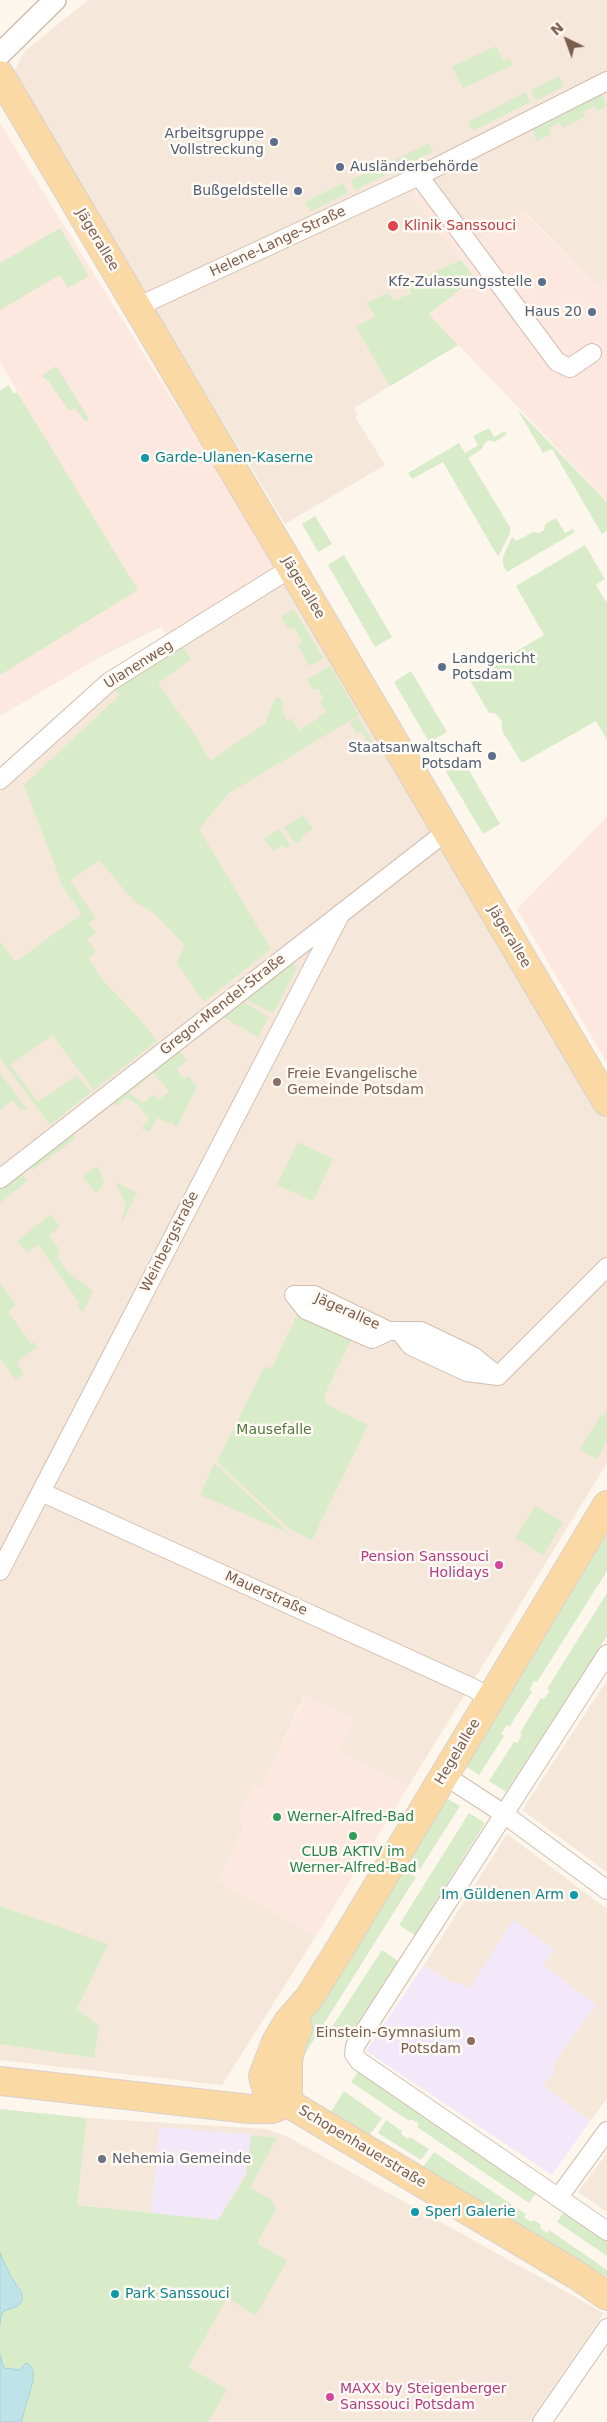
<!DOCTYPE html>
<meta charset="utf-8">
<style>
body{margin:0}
#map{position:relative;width:607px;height:2422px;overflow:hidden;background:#fdf6ec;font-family:"DejaVu Sans",sans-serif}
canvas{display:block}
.north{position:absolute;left:542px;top:15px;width:50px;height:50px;-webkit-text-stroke:4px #fffaf3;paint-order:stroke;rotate:318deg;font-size:14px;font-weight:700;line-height:20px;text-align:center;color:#7a5c4d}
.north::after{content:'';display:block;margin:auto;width:18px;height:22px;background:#7a5c4d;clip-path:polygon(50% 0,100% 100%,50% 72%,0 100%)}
</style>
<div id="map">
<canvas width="607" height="2422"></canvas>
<div class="north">N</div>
</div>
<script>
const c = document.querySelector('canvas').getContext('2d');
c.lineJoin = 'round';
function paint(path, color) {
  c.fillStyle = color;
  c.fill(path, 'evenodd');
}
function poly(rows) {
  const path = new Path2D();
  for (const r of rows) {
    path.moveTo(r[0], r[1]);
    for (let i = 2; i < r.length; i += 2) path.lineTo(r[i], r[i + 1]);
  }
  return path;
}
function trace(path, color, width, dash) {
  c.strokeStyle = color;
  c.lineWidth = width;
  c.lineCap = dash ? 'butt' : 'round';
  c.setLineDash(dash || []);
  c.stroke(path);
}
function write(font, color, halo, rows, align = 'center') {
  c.font = font + ' "DejaVu Sans",sans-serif';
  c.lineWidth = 5;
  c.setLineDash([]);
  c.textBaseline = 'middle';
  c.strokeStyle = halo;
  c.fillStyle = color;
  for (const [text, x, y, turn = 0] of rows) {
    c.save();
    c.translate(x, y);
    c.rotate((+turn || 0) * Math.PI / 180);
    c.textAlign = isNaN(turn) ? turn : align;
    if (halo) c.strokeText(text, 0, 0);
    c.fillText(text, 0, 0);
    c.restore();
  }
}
paint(poly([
 [88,0,607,0,607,279,597,285,524,211,474,242,425,185,410,193,475,278,429,314,458,345,354,408,358,415,355,417,385,465,285,524,22,88,15,69,25,51],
 [284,578,607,1119,607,1463,408,1787,339,1753,354,1719,304,1696,261,1789,253,1786,238,1818,245,1823,219,1881,316,1936,222,2085,0,2060,0,792,114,684],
 [607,1680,607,1872,522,1810],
 [507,1834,607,1909,607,2099,590,2121,543,2086,555,2070,552,2066,543,1965,554,1950,469,1990,461,1984,450,1982,424,1965],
 [87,2118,266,2129,288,2137,604,2313,529,2422,151,2422,189,2367,216,2318,261,2225,77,2205],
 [607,2153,607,2212,578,2192]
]), '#f5e8da');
paint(poly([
 [0,123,276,566,167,636,161,627,100,657,0,716,0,674,20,396,0,362],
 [431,182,474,242,523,211,597,285,607,279,607,501,429,314,475,278,409,193],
 [607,817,607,1063,517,909],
 [305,1696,354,1719,339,1753,408,1787,316,1936,219,1882,245,1823,237,1819,253,1785,261,1789]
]), '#fde8e0');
paint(poly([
 [513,1920,554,1950,543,1965,596,2005,552,2066,555,2070,543,2086,590,2121,552,2175,366,2051,424,1965,450,1982,461,1984,469,1989],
 [159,2127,255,2135,253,2161,218,2220,151,2213]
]), '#f3e8fa');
paint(poly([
 [496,46,503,60,509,58,513,65,463,88,452,67],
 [559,76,564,86,536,101,531,90],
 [600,90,607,106,598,111,595,106,583,112,585,117,563,128,560,123,549,128,551,134,537,141,530,125],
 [525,92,530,102,473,131,468,122],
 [429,143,433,152,394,171,391,162],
 [386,164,389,173,355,190,351,180],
 [343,183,348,193,311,211,305,202],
 [60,228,89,276,68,288,60,275,0,310,0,263],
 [461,260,475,278,429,314,458,345,390,386,356,327,375,316,366,303,388,293,394,301,411,293,408,284],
 [56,366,89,419,85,422,75,408,69,411,49,382,42,376],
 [9,385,14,394,17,392,138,590,0,675,0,390],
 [517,409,607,502,607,531,602,534,552,449,543,453],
 [489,428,494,437,505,431,507,434,495,442,489,440,484,444,482,449,468,458,510,527,510,533,499,555,497,555,443,462,412,479,408,473,459,443,465,453,478,445,473,436],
 [315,516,332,544,318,552,302,524],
 [556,518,565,533,573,529,575,532,507,572,503,565,503,557,512,537,516,541,533,532,539,533,544,530,545,524],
 [585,545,605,579,596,585,607,603,607,740,596,721,522,763,502,731,502,722,498,716,494,713,489,713,469,679,544,635,516,586],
 [344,555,392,637,375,647,328,565],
 [294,609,323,658,309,666,298,646,302,641,294,627,289,629,287,627,281,617],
 [180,643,191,659,158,684,196,736,210,761,265,724,275,698,279,697,284,706,281,708,287,720,291,718,299,730,319,718,319,716,326,712,320,703,324,699,318,689,313,690,307,680,330,666,359,715,228,794,199,829,271,949,204,1002,177,963,185,945,155,914,133,900,99,860,70,881,96,918,88,923,96,933,87,939,96,952,88,958,104,982,140,1019,157,1041,94,1090,52,1035,10,1065,38,1102,77,1075,91,1092,50,1125,0,1058,0,941,15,962,82,914,63,887,24,785,120,695,112,687],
 [411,671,447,732,429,742,394,682],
 [358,717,378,750,369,755,365,747,369,744,361,731,357,734,350,722],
 [463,760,500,824,483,834,445,770],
 [303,815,313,829,301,837,303,840,296,844,284,827],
 [279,829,291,845,285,849,282,845,274,851,264,839],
 [292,962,297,968,273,1013,248,1001,249,997],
 [243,1002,269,1017,258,1037,223,1017],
 [178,1050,187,1060,176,1069,184,1079,188,1076,197,1087,177,1127,172,1124,173,1120,170,1124,157,1118,149,1132,143,1130,141,1128,150,1120,137,1104,127,1098,116,1106,112,1101],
 [153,1073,169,1091,159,1100,154,1094,143,1103,129,1093],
 [0,1073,27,1109,26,1110,20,1109,13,1100,0,1110],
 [71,1132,76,1138,33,1170,29,1165],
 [298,1142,333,1159,313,1201,277,1185],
 [97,1166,104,1181,103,1186,96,1193,83,1177],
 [20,1171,27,1181,0,1203,0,1187],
 [115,1182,137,1193,122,1222,121,1220,126,1204],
 [51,1214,60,1227,49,1235,59,1249,57,1257,68,1272,93,1291,83,1311,76,1307,80,1304,38,1244,27,1253,17,1241],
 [0,1283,16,1305,8,1312,31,1344,34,1342,38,1347,17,1362,24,1374,16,1380,0,1358],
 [299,1311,353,1336,324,1396,327,1405,368,1425,312,1540,290,1529,217,1462,265,1366,271,1369],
 [607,1411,607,1441,596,1459,580,1449,601,1415,604,1416],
 [214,1463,289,1533,200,1495],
 [535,1506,563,1522,543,1555,515,1538],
 [607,1528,607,1571,537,1682,534,1681,529,1690,532,1692,509,1727,507,1725,501,1734,504,1736,479,1775,463,1764],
 [607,1593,607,1636,506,1792,489,1781,514,1742,517,1743,522,1735,520,1733,541,1698,544,1699,550,1691,547,1689],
 [444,1797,460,1806,420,1869,406,1860],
 [469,1813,485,1823,415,1935,399,1925],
 [401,1869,416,1877,293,2073,302,2031],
 [0,1906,108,1944,77,2009,99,2026,94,2058,0,2044],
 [382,1950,398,1961,348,2038,332,2027],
 [358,2072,536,2193,529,2203,417,2127,419,2124,411,2119,409,2121,351,2082],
 [344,2091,382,2118,369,2136,330,2113],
 [0,2109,87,2118,77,2205,218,2220,246,2176,251,2135,277,2138,250,2188,271,2199,276,2209,257,2243,287,2261,256,2315,227,2298,189,2367,227,2390,208,2422,0,2422],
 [386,2120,402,2131,401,2134,408,2139,410,2137,429,2149,421,2160,378,2133],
 [434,2152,526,2214,524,2217,531,2222,534,2220,541,2225,540,2228,547,2233,549,2230,607,2270,607,2277,423,2167],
 [564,2212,607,2241,607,2256,557,2222]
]), '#d8ecc9');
const water = poly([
 [0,2253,11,2277,22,2293,22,2301,18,2306,4,2311,1,2315,0,2325,0,2253],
 [0,2355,4,2368,19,2370,26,2363,30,2365,33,2371,33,2381,21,2422,0,2422,0,2355]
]);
paint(water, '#bfe3e8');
trace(water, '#a5d3da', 1);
const minor = poly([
 [419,176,557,362,570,368,592,353],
 [137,307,419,176,607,81],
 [0,780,109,682,291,568],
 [0,1179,447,831],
 [294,1295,314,1295,389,1331,421,1331,473,1356,498,1376],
 [294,1295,306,1310,372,1339,389,1331],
 [399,1331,411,1346,467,1372,498,1376],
 [498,1376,607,1267],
 [41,1492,473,1688,491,1699],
 [0,1571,341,913],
 [607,1654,355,2046,354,2054,359,2061,607,2231],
 [444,1775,504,1814,607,1890],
 [558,2198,607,2131],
 [542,2422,607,2328]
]);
const tertiary = poly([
 [0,54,55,0]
]);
const primary = poly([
 [0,75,607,1102],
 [607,1505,338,1952,309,1998,288,2022,276,2042,263,2076,267,2091,275,2098,288,2103,578,2276,607,2296],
 [0,2081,250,2109,272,2109,288,2103],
 [288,2103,288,2061,292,2042,298,2028]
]);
trace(minor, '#d1beb0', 20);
trace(tertiary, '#d1beb0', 24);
trace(primary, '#dad1cd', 30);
trace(minor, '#fff', 18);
trace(tertiary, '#fff', 21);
trace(primary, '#fbd9a5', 28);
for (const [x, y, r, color] of [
 [274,142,5,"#5c6f8a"],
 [340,167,5,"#5c6f8a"],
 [298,191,5,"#5c6f8a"],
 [393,226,6,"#e0444e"],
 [542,282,5,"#5c6f8a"],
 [592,312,5,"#5c6f8a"],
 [145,458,5,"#0f9aa8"],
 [442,667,5,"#5c6f8a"],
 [492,756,5,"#5c6f8a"],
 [277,1082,5,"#8d6e63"],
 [499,1565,5,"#d1479c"],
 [277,1817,5,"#2e9e5b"],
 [353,1836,5,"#2e9e5b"],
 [574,1895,5,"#0f9aa8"],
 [471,2041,5,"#8d6e63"],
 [102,2159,5,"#6b7280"],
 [415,2212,5,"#0f9aa8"],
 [115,2294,5,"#0f9aa8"],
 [330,2397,5,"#d1479c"]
]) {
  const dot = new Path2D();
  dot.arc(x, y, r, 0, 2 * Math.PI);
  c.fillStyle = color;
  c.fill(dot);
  trace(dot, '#fffaf3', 2);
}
write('14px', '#4e5e75', '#fffaf3', [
 ["Arbeitsgruppe",264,134],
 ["Vollstreckung",264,150],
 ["Ausländerbehörde",350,167,"left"],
 ["Bußgeldstelle",288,191],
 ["Kfz-Zulassungsstelle",532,282],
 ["Haus 20",582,312],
 ["Landgericht",452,659,"left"],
 ["Potsdam",452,675,"left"],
 ["Staatsanwaltschaft",482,748],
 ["Potsdam",482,764]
], 'right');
write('14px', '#be3a42', '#fffaf3', [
 ["Klinik Sanssouci",404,226]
], 'left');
write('14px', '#7a5c4d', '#fffaf3', [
 ["Jägerallee",97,240,59],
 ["Helene-Lange-Straße",278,242,-25],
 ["Jägerallee",303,588,59],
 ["Ulanenweg",139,665,-32],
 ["Jägerallee",509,937,59],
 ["Gregor-Mendel-Straße",223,1005,-38],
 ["Weinbergstraße",170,1242,-63],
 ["Jägerallee",347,1312,24],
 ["Mauerstraße",266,1594,24],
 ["Hegelallee",458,1752,-59],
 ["Schopenhauerstraße",362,2147,31]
]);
write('14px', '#0d838f', '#fffaf3', [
 ["Garde-Ulanen-Kaserne",155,458],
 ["Im Güldenen Arm",564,1895,"right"],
 ["Sperl Galerie",425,2212],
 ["Park Sanssouci",125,2294]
], 'left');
write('14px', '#785e54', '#fffaf3', [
 ["Freie Evangelische",287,1074],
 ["Gemeinde Potsdam",287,1090],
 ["Einstein-Gymnasium",461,2033,"right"],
 ["Potsdam",461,2049,"right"]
], 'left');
write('14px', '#537a41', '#fffaf3', [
 ["Mausefalle",274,1430]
]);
write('14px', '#b23c85', '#fffaf3', [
 ["Pension Sanssouci",489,1557],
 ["Holidays",489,1573],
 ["MAXX by Steigenberger",340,2389,"left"],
 ["Sanssouci Potsdam",340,2405,"left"]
], 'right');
write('14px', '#27864d', '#fffaf3', [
 ["Werner-Alfred-Bad",287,1817],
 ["CLUB AKTIV im",353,1852,"center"],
 ["Werner-Alfred-Bad",353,1868,"center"]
], 'left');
write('14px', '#5b616d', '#fffaf3', [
 ["Nehemia Gemeinde",112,2159]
], 'left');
</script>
